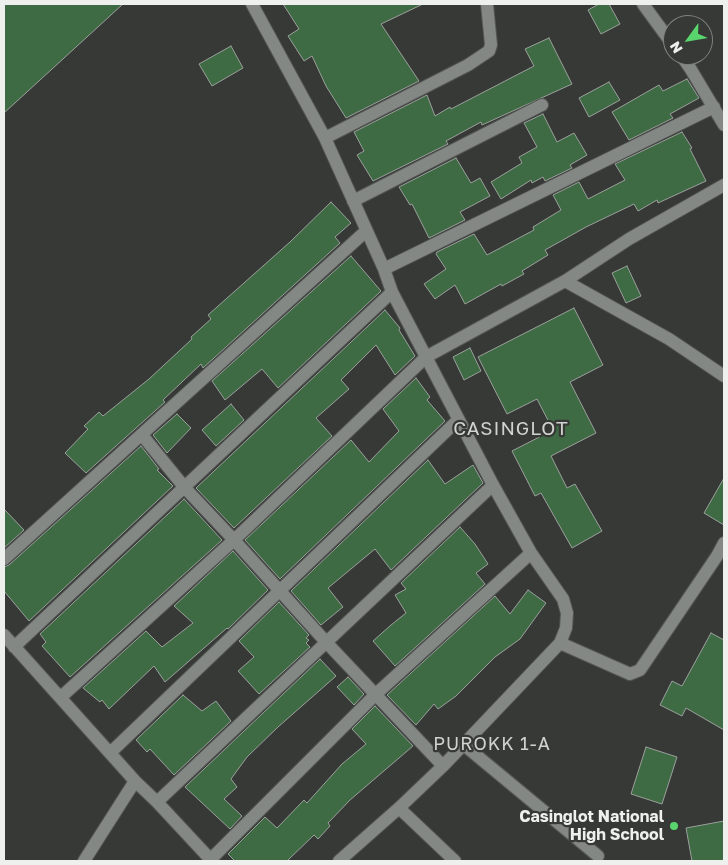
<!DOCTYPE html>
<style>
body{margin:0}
#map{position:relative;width:728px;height:865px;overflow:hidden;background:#363936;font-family:"Golos Text",sans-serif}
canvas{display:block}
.frame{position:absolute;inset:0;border:5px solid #eef0ee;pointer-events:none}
.north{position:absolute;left:663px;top:15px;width:50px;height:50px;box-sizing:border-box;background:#363936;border:1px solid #808280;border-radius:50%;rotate:238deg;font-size:14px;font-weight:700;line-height:20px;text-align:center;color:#eef0ee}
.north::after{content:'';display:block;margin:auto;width:18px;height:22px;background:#5ad56e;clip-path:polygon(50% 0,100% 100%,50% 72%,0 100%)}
</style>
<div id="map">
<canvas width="728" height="865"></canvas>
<div class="frame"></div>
<div class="north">N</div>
</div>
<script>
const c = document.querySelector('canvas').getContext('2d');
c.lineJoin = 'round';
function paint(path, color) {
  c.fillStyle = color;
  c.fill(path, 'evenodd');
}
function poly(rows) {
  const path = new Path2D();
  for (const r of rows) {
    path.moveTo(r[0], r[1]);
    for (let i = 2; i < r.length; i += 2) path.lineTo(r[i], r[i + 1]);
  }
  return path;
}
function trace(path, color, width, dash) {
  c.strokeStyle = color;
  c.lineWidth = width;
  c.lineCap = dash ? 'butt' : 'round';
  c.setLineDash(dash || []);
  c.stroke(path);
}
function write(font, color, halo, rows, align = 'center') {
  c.font = font + ' "Golos Text",sans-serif';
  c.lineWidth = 4.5;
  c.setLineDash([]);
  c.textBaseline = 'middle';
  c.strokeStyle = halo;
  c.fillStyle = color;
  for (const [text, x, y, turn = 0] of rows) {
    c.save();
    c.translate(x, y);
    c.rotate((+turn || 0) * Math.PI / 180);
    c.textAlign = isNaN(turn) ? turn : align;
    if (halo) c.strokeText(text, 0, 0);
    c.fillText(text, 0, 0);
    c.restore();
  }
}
const building = poly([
 [4,4,123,4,4,113,4,4],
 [283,4,423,4,381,24,419,81,346,118,326,86,312,56,304,61,288,36,299,29,283,4],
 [599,4,609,4,620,24,601,34,588,10,599,4],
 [549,38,572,84,482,125,481,122,446,141,448,144,373,181,357,155,364,151,354,132,427,95,435,116,450,107,451,109,534,66,525,49,549,38],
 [231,46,243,68,212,86,199,64,231,46],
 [687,79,699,98,670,114,673,118,629,140,612,112,659,85,663,91,687,79],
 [609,82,620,100,589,117,579,98,609,82],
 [543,114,557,142,574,133,587,155,570,165,572,168,545,181,543,177,532,183,531,180,501,199,491,182,522,163,519,157,537,147,524,123,543,114],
 [682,132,692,148,690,149,706,181,658,203,657,200,638,211,634,204,586,227,545,250,548,255,522,271,524,274,502,286,501,284,465,304,455,285,435,299,424,284,446,269,436,254,437,252,474,234,487,255,534,230,533,227,561,210,553,195,579,182,588,199,625,180,615,164,682,132],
 [456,158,471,183,480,178,490,196,460,212,465,220,429,238,412,204,410,205,399,187,456,158],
 [331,202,351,223,335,237,340,243,203,368,201,364,163,400,165,402,86,473,65,453,88,429,84,426,99,412,103,416,149,379,192,339,191,337,211,319,208,315,290,242,331,202],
 [351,256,381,291,278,388,262,369,225,400,212,381,351,256],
 [627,266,641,296,626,303,612,273,627,266],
 [574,308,603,365,570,382,596,433,551,456,567,488,575,484,602,531,572,548,541,493,535,496,512,451,553,430,537,399,507,414,478,357,574,308],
 [385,310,400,328,399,330,415,356,395,375,376,345,341,380,349,389,316,418,332,436,234,528,196,488,385,310],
 [470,348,481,371,464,380,453,357,470,348],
 [416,378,430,397,427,400,445,421,280,579,245,540,351,440,369,462,399,431,383,409,416,378],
 [231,404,244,420,216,446,202,430,231,404],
 [177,414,191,428,167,453,153,435,177,414],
 [141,446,159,469,157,470,173,486,29,621,4,591,4,567,9,565,141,446],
 [428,460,445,484,473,465,483,483,391,570,375,549,328,588,343,607,321,625,291,591,428,460],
 [724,478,724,525,704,513,724,478],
 [184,499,222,540,70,677,42,646,46,642,40,634,184,499],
 [4,509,24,530,4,548,4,509],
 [460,527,475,544,488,564,476,573,485,584,395,666,373,641,391,625,406,613,395,595,406,589,401,583,460,527],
 [233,551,268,590,228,629,227,628,165,682,154,666,109,709,102,700,100,702,83,688,146,631,162,647,193,623,174,606,233,551],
 [528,590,546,603,520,639,495,657,456,696,438,709,434,704,416,725,387,695,495,596,510,614,528,590],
 [279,602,309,635,306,638,309,640,306,643,310,647,259,694,238,671,254,657,239,641,279,602],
 [711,633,724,640,724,730,686,708,682,716,660,705,672,681,682,686,711,633],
 [320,659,336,676,278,727,247,757,231,779,237,787,224,799,242,816,230,829,185,787,320,659],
 [348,677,364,694,354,705,337,687,348,677],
 [183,695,202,711,216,701,231,721,174,775,150,749,147,752,136,740,183,695],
 [375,706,413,746,350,800,328,823,330,826,318,839,314,835,287,861,235,861,228,854,265,817,277,828,304,800,307,803,342,764,366,744,352,729,375,706],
 [646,747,677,757,662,804,631,794,646,747],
 [724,821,724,861,692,861,686,828,724,821]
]);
paint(building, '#3f6b44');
trace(building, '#9ca09d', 1);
const minor = poly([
 [252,4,325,138,384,269,392,292,493,485,531,553,563,599,567,613,566,628,560,643,443,766,399,808,339,861],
 [643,4,673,45],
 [681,55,690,68,724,125],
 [325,138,468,65,489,51,491,45,487,4],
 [353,201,542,105],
 [384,269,714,107],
 [565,281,669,339,724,376],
 [142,435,185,488,234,540,326,642,443,766],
 [4,559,366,231],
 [4,635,135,781,157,802,212,861],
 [560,643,630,674,640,670,717,556,724,543],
 [14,647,392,292],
 [61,697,234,540,426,357,565,281,629,239,724,185],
 [464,745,598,856],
 [110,753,458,420],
 [157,802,493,485],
 [399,808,455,861],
 [211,859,376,694,531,553],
 [84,861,135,781]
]);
trace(minor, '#535653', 14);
trace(minor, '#848884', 12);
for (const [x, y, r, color] of [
 [674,826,5,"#5ad56e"]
]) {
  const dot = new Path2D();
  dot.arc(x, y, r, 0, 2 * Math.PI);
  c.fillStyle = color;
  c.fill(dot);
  trace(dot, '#363936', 2);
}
write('bold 16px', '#eef0ee', '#363936', [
 ["Casinglot National",664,817],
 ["High School",664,835]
], 'right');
c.letterSpacing = '1px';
write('18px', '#d0d3d0', '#363936', [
 ["PUROKK 1-A",492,744]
]);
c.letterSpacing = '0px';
c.letterSpacing = '1px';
write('19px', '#d0d3d0', '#363936', [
 ["CASINGLOT",511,429]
]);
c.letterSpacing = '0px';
</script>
